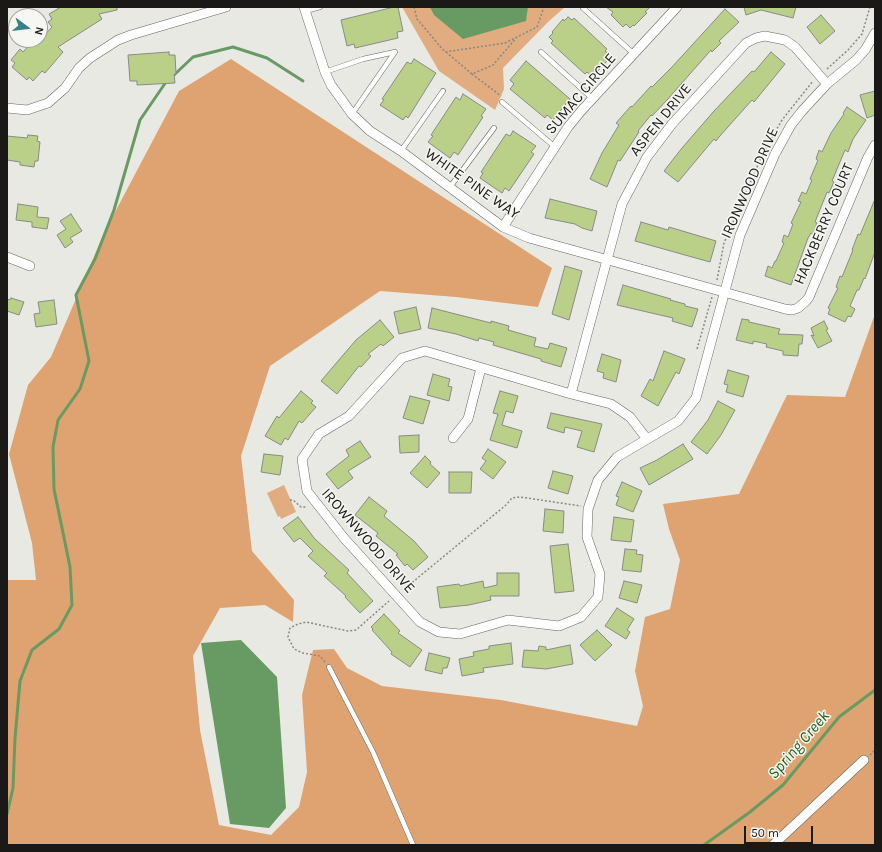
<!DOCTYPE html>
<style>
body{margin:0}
#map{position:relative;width:882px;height:852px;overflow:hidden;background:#e9e9e4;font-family:Karla,sans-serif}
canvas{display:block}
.frame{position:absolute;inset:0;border:8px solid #1a1918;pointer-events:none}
.north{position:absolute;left:8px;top:8px;width:40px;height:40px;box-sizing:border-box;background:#f6f6f2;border:1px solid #9e9e9b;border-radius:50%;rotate:105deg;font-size:11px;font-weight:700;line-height:16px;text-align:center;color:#1a1918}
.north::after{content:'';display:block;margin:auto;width:14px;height:18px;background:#398187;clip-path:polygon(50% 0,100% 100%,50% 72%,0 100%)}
.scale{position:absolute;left:744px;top:826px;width:69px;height:18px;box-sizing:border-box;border:2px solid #1a1918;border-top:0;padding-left:5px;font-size:12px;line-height:14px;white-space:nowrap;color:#1a1918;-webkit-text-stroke:3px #f6f6f2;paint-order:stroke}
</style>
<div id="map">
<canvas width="882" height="852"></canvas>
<div class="frame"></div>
<div class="north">N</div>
<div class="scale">50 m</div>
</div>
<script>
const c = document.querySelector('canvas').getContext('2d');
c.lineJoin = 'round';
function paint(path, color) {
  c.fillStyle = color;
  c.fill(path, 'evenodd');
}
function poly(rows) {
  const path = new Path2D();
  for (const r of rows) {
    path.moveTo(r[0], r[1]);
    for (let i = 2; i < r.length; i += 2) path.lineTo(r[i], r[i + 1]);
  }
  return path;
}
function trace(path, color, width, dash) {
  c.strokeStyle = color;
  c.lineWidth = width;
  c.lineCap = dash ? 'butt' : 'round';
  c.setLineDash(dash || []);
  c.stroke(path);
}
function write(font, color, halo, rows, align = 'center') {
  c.font = font + ' Karla,sans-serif';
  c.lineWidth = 3;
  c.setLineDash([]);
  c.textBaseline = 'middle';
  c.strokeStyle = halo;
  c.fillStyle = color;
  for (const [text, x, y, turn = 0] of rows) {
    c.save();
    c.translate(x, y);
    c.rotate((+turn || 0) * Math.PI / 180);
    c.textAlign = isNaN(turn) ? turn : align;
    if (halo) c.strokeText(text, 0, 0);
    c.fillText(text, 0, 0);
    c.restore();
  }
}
paint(poly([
 [402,7,565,7,548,22,503,68,504,89,495,110,439,71],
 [284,485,296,512,281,519,280,516,278,517,267,493]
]), '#e1ac7f');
paint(poly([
 [231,59,552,268,538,307,456,297,380,291,270,366,241,456,252,551,294,600,293,622,265,605,220,608,193,656,200,730,219,825,271,835,299,807,307,772,302,695,313,650,334,649,347,668,382,686,501,700,637,726,643,706,635,671,645,617,670,609,680,560,669,529,663,504,739,494,787,395,845,397,875,314,875,845,7,845,7,580,36,580,32,543,9,454,28,385,51,357,105,231,179,91]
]), '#dea370');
paint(poly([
 [430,7,528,7,526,21,463,39,434,15],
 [241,640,277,677,286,808,269,828,230,824,201,643]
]), '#689b64');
trace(poly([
 [174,75,193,57,233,47,267,58,303,81],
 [7,814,13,788,15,738,20,681,32,650,59,629,72,605,70,567,54,489,53,447,58,420,80,389,89,361,76,295,95,259,114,210,140,120,166,82],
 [704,845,750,812,783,785,839,717,875,690]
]), '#689b64', 3);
const building = poly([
 [61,7,117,7,117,10,99,14,102,19,58,47,63,52,45,73,42,71,33,81,29,77,27,80,12,67,15,63,11,60,20,49,23,52,34,40,40,40,52,27,48,22,52,19,49,14,61,7],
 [394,7,398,7,403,31,397,32,398,38,355,48,354,44,347,46,341,20,394,7],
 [606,7,650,7,645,12,647,13,634,26,633,25,630,28,626,24,623,27,611,15,613,12,606,7],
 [744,7,796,7,793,18,761,10,746,15,744,7],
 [725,9,739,22,719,41,721,43,712,52,711,50,667,100,652,116,651,115,638,131,639,132,620,161,618,160,607,187,590,179,602,153,619,125,616,123,631,106,632,107,651,86,652,87,672,67,725,9],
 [821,15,835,31,820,44,807,27,821,15],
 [568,17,572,20,574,18,607,49,605,51,610,55,606,59,608,60,596,73,595,71,592,76,587,72,585,74,551,43,553,41,549,37,553,33,552,32,563,19,564,21,568,17],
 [169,52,169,55,175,55,176,74,174,74,175,83,137,85,137,81,130,81,128,55,169,52],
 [771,52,785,64,754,102,752,100,719,137,716,141,714,139,678,182,664,171,682,148,714,111,752,71,754,72,771,52],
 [414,59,436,73,408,118,406,116,403,120,380,105,384,100,382,99,407,62,411,64,414,59],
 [526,61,570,99,553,120,547,115,545,118,510,89,514,84,510,80,526,61],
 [875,91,875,115,867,118,860,95,875,91],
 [463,94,486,109,481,116,483,117,458,155,454,152,450,158,428,142,433,136,431,135,456,97,460,100,463,94],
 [847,107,866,120,853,139,848,152,845,150,832,181,834,182,829,193,827,192,815,222,817,223,813,234,811,233,808,238,791,285,765,276,768,266,772,268,775,261,776,261,784,243,782,242,784,235,788,237,793,224,791,223,801,202,798,201,802,192,806,194,812,180,810,179,818,160,816,159,819,150,822,152,831,133,844,114,843,113,847,107],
 [513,131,536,146,531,152,534,154,509,191,505,188,502,193,480,178,483,173,481,172,506,134,510,136,513,131],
 [28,135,38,136,37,141,40,142,38,161,35,161,34,167,20,165,20,162,7,160,7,136,27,138,28,135],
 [550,199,597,211,592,231,582,228,575,224,545,218,550,199],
 [875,199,875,252,865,279,864,278,859,290,857,290,850,306,855,309,851,317,848,316,845,322,828,314,830,309,828,308,838,288,836,287,840,276,842,277,853,250,852,250,858,234,860,235,875,199],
 [18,204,38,207,37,217,49,218,47,229,32,227,32,222,16,220,18,204],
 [71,214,82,231,70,238,73,242,65,248,57,235,66,229,60,221,71,214],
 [641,222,668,230,669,227,716,241,710,262,635,241,641,222],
 [565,266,582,271,569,320,552,314,565,266],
 [623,285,671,299,670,300,685,304,685,306,698,309,692,327,672,321,673,318,617,305,623,285],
 [11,298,24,302,19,315,7,311,7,299,10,300,11,298],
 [54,300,57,324,36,327,34,314,40,313,38,302,54,300],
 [416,307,421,329,399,334,394,312,416,307],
 [432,308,491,323,491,321,509,326,508,330,536,338,534,346,548,349,550,343,567,348,561,367,541,361,541,359,493,345,494,342,479,338,478,341,456,334,428,328,432,308],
 [742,319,749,320,749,322,780,329,778,334,803,335,802,344,799,344,798,356,783,355,783,351,766,347,767,344,753,341,753,344,736,340,742,319],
 [380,320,394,337,383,346,381,344,368,354,371,356,361,367,359,366,337,394,321,381,356,340,380,320],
 [824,321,828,329,826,330,832,341,818,348,811,335,814,336,811,328,824,321],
 [664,351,685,359,679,374,676,372,658,406,641,396,650,379,653,381,664,351],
 [602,354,621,360,616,382,603,378,604,373,597,371,602,354],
 [728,370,749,376,743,397,726,392,728,385,724,384,728,370],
 [433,374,450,379,448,386,452,387,449,401,427,395,433,374],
 [301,391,313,401,311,403,316,407,302,423,299,421,288,440,285,438,281,445,265,436,277,416,279,418,301,391],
 [500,391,518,396,513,413,506,411,502,425,522,431,517,448,490,440,498,414,493,413,500,391],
 [410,396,430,401,423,424,403,418,410,396],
 [718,401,735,410,721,435,707,454,691,442,708,420,718,401],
 [551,413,602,424,594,452,577,447,582,431,565,427,564,433,547,428,551,413],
 [419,435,419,452,400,453,399,436,419,435],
 [360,441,371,457,348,471,353,478,338,489,326,474,349,456,346,450,360,441],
 [683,444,693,459,649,485,640,468,657,460,683,444],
 [488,449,506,462,493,479,480,469,486,461,482,458,488,449],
 [264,454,283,456,280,475,261,472,264,454],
 [425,456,431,462,430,464,440,473,427,488,410,473,425,456],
 [553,471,573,476,568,494,548,488,553,471],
 [449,472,472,472,471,493,449,493,449,472],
 [622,482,642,491,633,512,616,505,619,497,616,496,622,482],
 [369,497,387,511,384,516,414,541,428,557,413,570,407,564,405,566,396,555,398,554,376,536,378,533,355,515,369,497],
 [545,509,564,511,563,533,543,531,545,509],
 [298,517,315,539,349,570,347,573,373,601,360,613,345,597,346,596,324,576,327,573,308,556,313,551,300,538,294,542,283,528,298,517],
 [614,517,634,520,631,542,611,540,614,517],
 [568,544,574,591,555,593,550,546,568,544],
 [625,549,637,550,636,554,643,555,641,572,622,570,625,549],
 [497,573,519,573,519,596,490,596,491,600,469,605,440,608,437,587,459,584,460,586,483,581,484,588,497,585,497,573],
 [624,581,642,585,637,603,619,598,624,581],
 [617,608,634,619,627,630,630,632,626,639,605,626,617,608],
 [384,614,400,631,398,633,422,650,410,667,391,654,392,652,372,630,373,629,371,627,384,614],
 [597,630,612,645,595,661,580,645,597,630],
 [511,643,513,664,483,668,484,672,462,676,459,659,474,656,473,652,489,649,489,646,511,643],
 [570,645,573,664,546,669,522,667,524,650,538,651,539,646,546,647,546,650,570,645],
 [429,653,450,658,447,668,443,668,442,674,425,670,429,653]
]);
paint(building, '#bad089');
trace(building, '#898a86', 1);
const lane = poly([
 [583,8,634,54],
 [305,11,320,7],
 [541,52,593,99],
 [325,72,363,59,395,52,352,114],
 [502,102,555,147],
 [401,151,443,91],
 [450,187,494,128],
 [329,667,373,752,413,845]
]);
const street = poly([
 [304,7,325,72,331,85,352,114,370,131,401,151,503,227,529,238,785,309,792,310,798,308,806,301,809,297,868,157,875,145],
 [7,108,27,110,48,103,65,88,79,68,90,58,118,40,131,35,226,7],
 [503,227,568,127,582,110,677,7],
 [7,257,30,266],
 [571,394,622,204,647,157,672,124,746,43,756,38,765,36,785,40,795,47,827,84],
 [453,438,468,419,481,368],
 [647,439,630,417,611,404,571,394,425,351,402,358,349,416,319,434,302,459,307,491,344,538,420,622,439,632,460,634,508,620,559,626,581,617,598,597,600,574,587,537,588,509,598,480,617,457,678,421,696,398,740,235,775,154,791,125,802,111,827,84,856,60,865,50,875,33],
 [773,845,864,760]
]);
trace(lane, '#666662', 5.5);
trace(street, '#666662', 10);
trace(poly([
 [414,7,417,19,445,52,505,43,537,27,544,7],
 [446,52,472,74,493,65,517,37],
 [827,69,848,50,862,34,870,7],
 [472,74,501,96],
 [717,280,724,243,764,151,782,120,813,81],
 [697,349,712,297],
 [290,500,293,500,301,507,307,507],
 [403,590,506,505,512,498,520,497,581,506],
 [325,662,320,656,303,653,294,649,288,637,290,628,298,624,306,622,348,631,356,630,389,601],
 [870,755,875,750]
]), '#878784', 1.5, [2, 2]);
trace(lane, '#fff', 4.5);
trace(street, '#fff', 9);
write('15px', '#1a1918', '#f6f6f2', [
 ["SUMAC CIRCLE",581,94,-50],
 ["ASPEN DRIVE",661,120,-51],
 ["IRONWOOD DRIVE",750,183,-66],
 ["WHITE PINE WAY",472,184,35],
 ["HACKBERRY COURT",824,224,-67],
 ["IROWNWOOD DRIVE",368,541,49]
]);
write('italic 16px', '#1b6118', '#f6f6f2', [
 ["Spring Creek",799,745,-49]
]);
</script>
